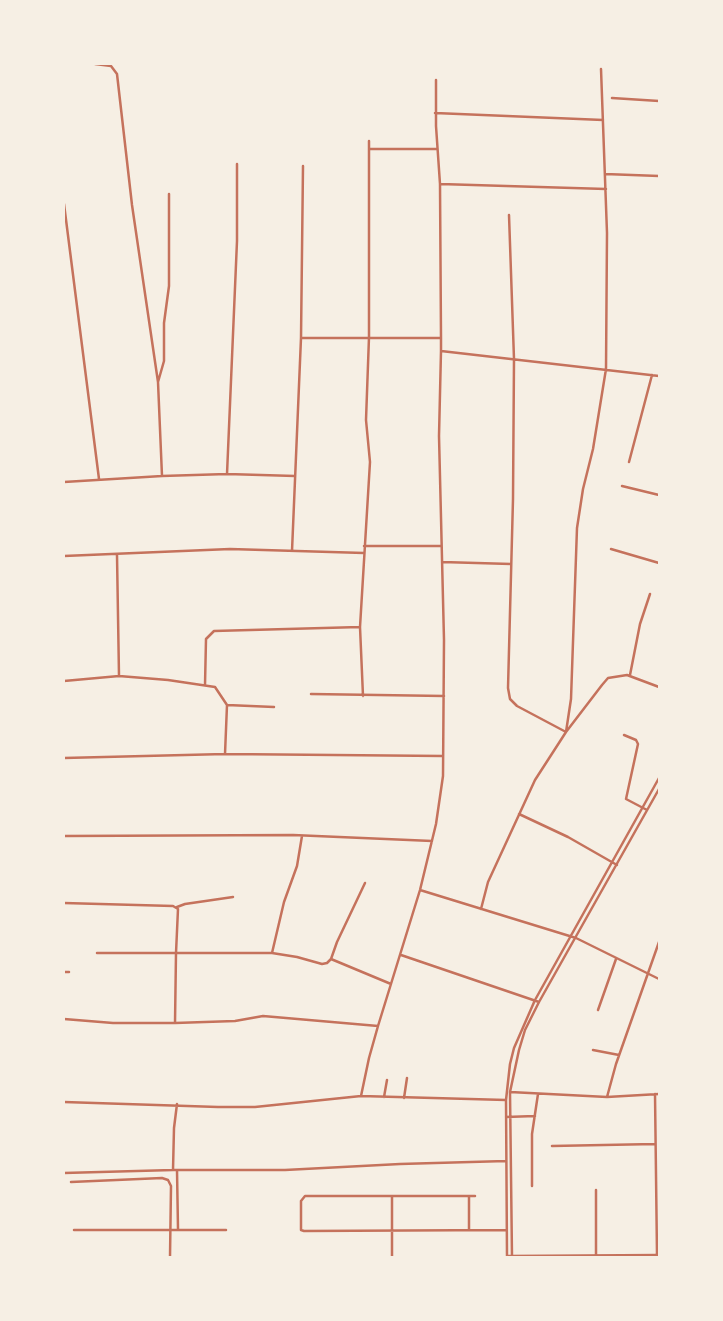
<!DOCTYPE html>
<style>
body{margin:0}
#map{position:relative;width:723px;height:1321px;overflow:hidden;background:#f6efe4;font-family:Montserrat,sans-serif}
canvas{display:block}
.frame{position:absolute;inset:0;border:65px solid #f6efe4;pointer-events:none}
</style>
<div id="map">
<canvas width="723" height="1321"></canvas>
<div class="frame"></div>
</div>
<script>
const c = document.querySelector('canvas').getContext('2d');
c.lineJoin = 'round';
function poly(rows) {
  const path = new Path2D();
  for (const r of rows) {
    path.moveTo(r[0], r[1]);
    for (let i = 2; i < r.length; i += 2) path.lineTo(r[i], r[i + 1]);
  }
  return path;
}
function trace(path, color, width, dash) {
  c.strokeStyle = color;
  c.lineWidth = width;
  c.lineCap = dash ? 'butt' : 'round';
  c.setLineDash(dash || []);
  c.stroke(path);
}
trace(poly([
 [95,64,111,66,117,74,132,205,158,382],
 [436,80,436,126,440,184,441,338],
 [612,98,659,101],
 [435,113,603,120],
 [369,149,437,149],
 [605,174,659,176],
 [440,184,606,189],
 [64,204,99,479],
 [509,215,514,359,513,499,508,688,510,699,517,706,566,732],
 [301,338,441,338,441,351,659,376],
 [629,462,652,375],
 [227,474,237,241,237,164],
 [162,476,158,382,164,361,164,323,169,286,169,194],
 [64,482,162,476,227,474,295,476],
 [622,486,659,495],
 [364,546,441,546],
 [611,549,659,563],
 [292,551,301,338,303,166],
 [117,555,119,676],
 [64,556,230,549,364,553],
 [442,562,511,564],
 [630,675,640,624,650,594],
 [64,681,119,676,168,680,215,687,227,705,225,754],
 [205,685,206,639,214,631,360,627],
 [311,694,444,696],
 [363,696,360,627,370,462,366,420,369,337,369,141],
 [227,705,274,707],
 [566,732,571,699,577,528,583,489,593,449,606,369,607,233,601,69],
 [624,735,636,740,638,744,626,799,647,810],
 [64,758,225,754,443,756],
 [519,814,568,837,617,865],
 [64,836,293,835,432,841],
 [420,890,576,938,659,979],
 [64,903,173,906,178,909,176,953,97,953],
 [177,907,185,904,233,897],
 [481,909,488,882,535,780,566,732,602,685,608,678,627,675,659,687],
 [272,953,284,902,297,866,302,836],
 [401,955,539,1002],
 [331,959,337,942,365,883],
 [64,972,69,972],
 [598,1010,616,959],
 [64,1019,113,1023,175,1023,235,1021,263,1016,378,1026],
 [175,1023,176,953,272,953,297,957,322,964,327,963,331,959,391,984],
 [593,1050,619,1055],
 [510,1092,607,1097,659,1094],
 [655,1094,657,1255],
 [361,1096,369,1058,378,1026,420,890,436,824,443,776,444,640,439,436,441,351],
 [384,1097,387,1080],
 [607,1097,616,1064,659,942],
 [404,1098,407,1078],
 [64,1102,218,1107,255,1107,361,1096,506,1100],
 [506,1117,535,1116],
 [552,1146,655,1144],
 [173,1170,174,1128,177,1104],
 [177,1170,178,1229],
 [64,1173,173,1170,285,1170,400,1164,506,1161],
 [71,1182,162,1178,168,1180,171,1186,170,1257],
 [532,1186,532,1134,538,1094],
 [596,1190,596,1255],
 [475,1196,305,1196,301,1201,301,1230,304,1231,506,1230],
 [74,1230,226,1230],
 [469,1230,469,1196],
 [507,1256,659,1255],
 [392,1257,392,1197],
 [507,1257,506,1100,510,1064,514,1048,535,1000,659,778],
 [512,1257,510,1092,519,1050,525,1030,539,1002,659,789]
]), '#c5725c', 2.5);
</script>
